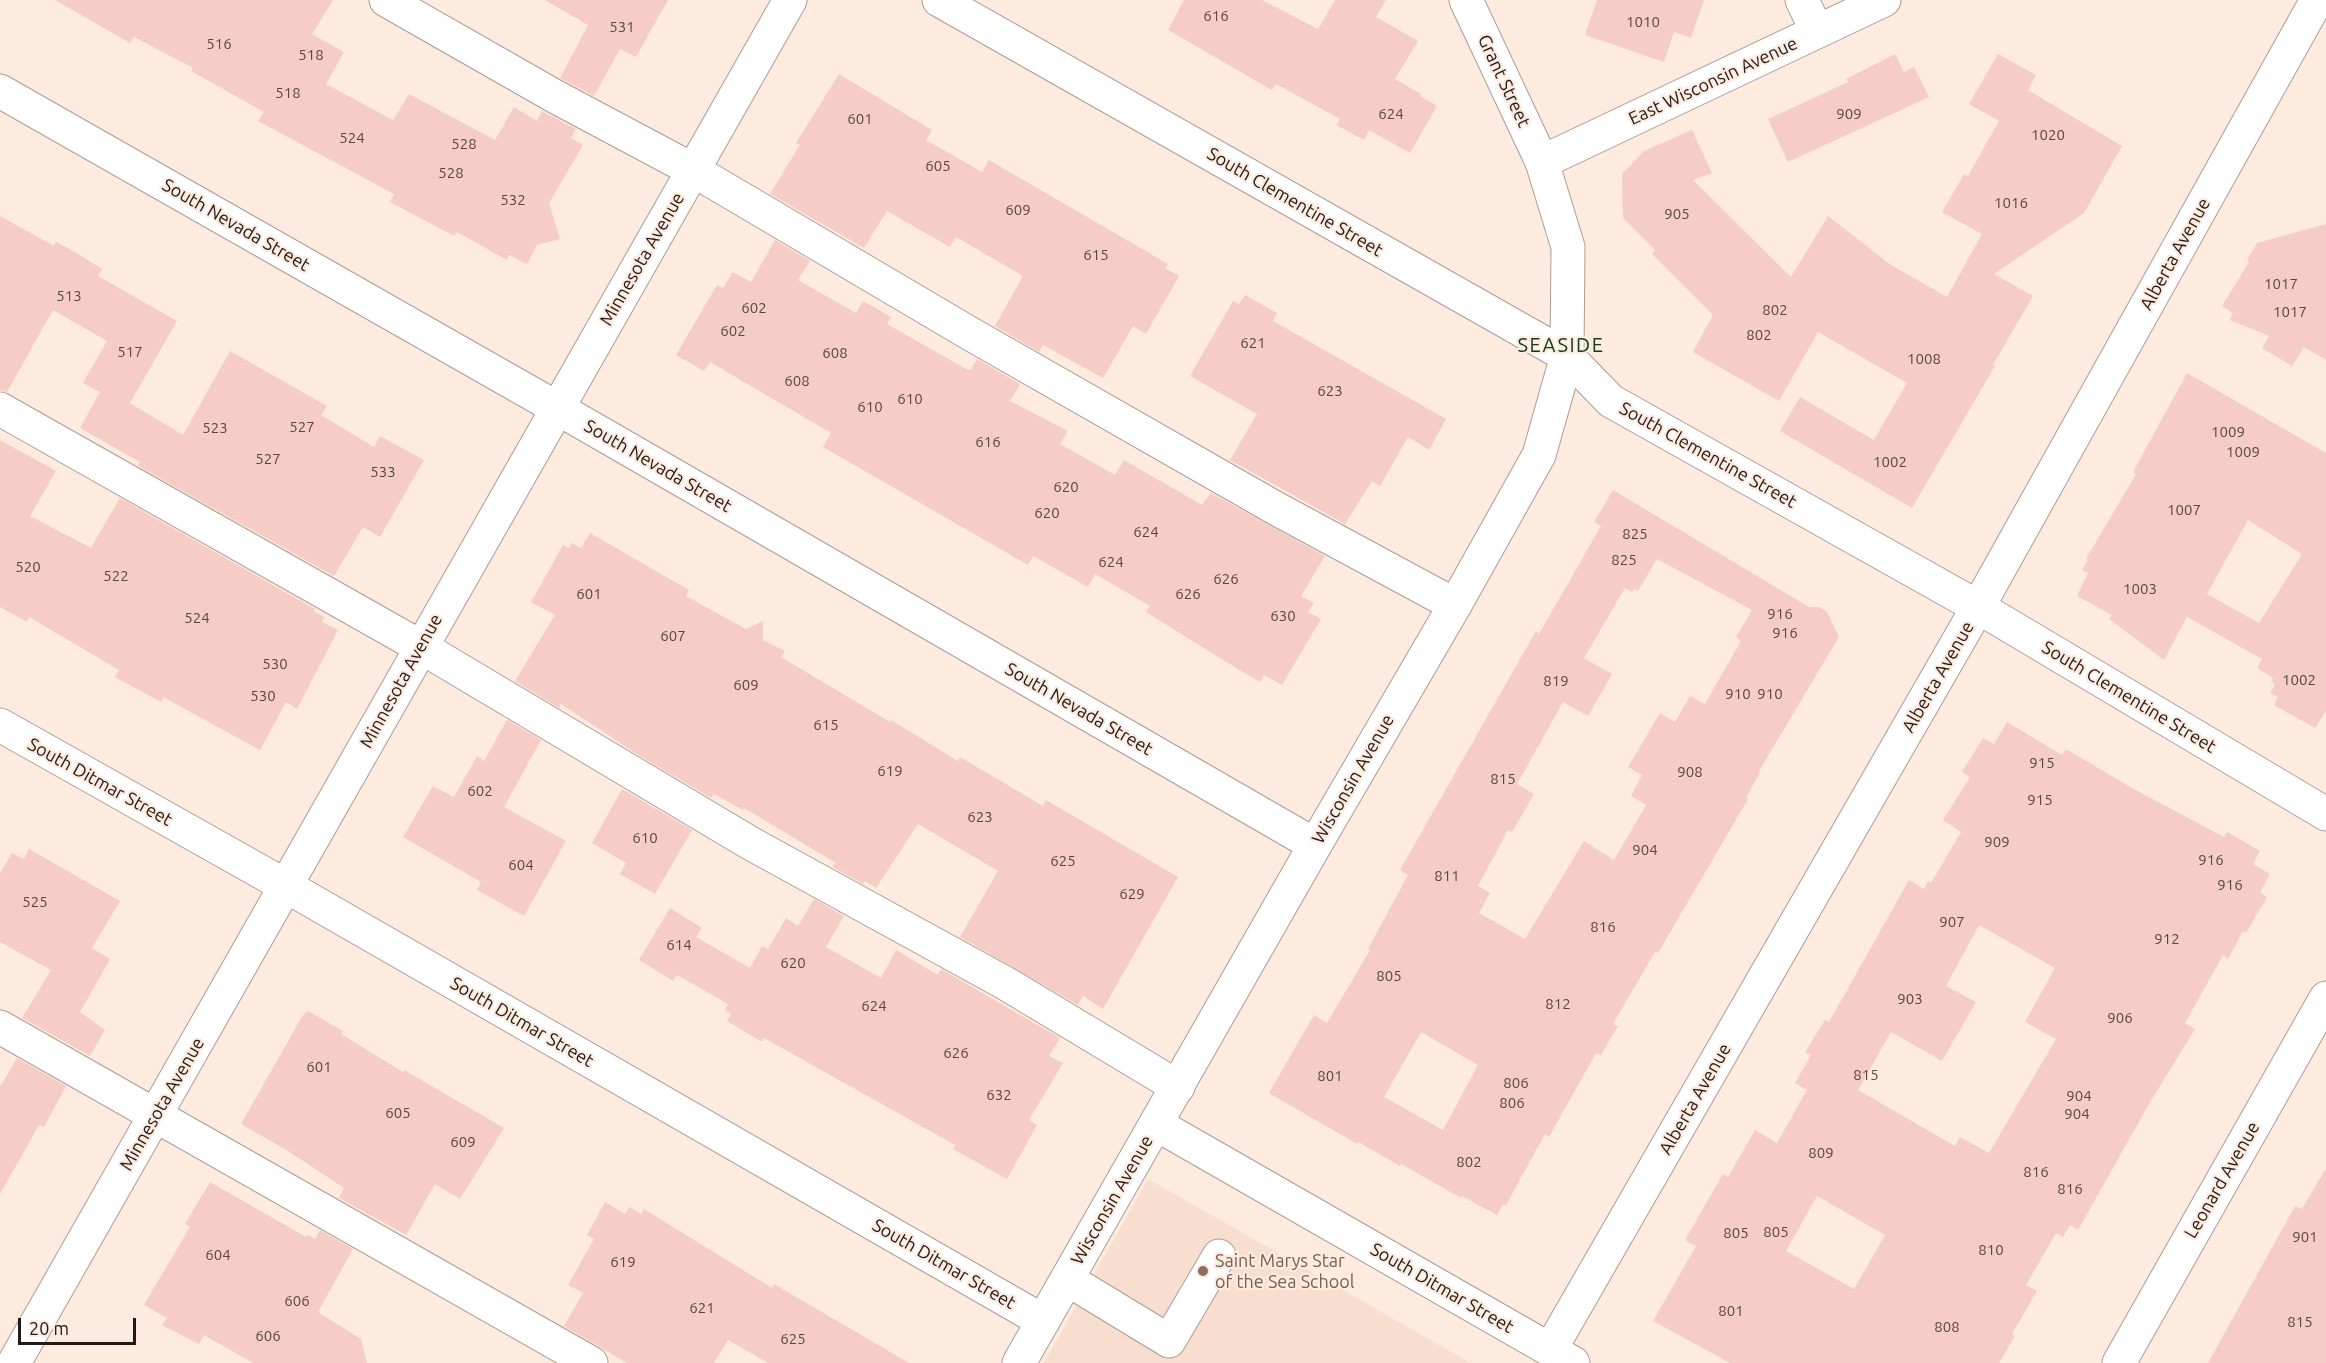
<!DOCTYPE html>
<style>
body{margin:0}
#map{position:relative;width:2326px;height:1363px;overflow:hidden;background:#fdebe0;font-family:Ubuntu,sans-serif}
canvas{display:block}
.scale{position:absolute;left:18px;top:1318px;width:118px;height:27px;box-sizing:border-box;border:3px solid #211a16;border-top:0;padding-left:8px;font-size:18px;line-height:21px;white-space:nowrap;color:#211a16;-webkit-text-stroke:4px #fdebe0;paint-order:stroke}
</style>
<div id="map">
<canvas width="2326" height="1363"></canvas>
<div class="scale">20 m</div>
</div>
<script>
const c = document.querySelector('canvas').getContext('2d');
c.lineJoin = 'round';
function paint(path, color) {
  c.fillStyle = color;
  c.fill(path, 'evenodd');
}
function poly(rows) {
  const path = new Path2D();
  for (const r of rows) {
    path.moveTo(r[0], r[1]);
    for (let i = 2; i < r.length; i += 2) path.lineTo(r[i], r[i + 1]);
  }
  return path;
}
function trace(path, color, width, dash) {
  c.strokeStyle = color;
  c.lineWidth = width;
  c.lineCap = dash ? 'butt' : 'round';
  c.setLineDash(dash || []);
  c.stroke(path);
}
function write(font, color, halo, rows, align = 'center') {
  c.font = font + ' Ubuntu,sans-serif';
  c.lineWidth = 4.5;
  c.setLineDash([]);
  c.textBaseline = 'middle';
  c.strokeStyle = halo;
  c.fillStyle = color;
  for (const [text, x, y, turn = 0] of rows) {
    c.save();
    c.translate(x, y);
    c.rotate((+turn || 0) * Math.PI / 180);
    c.textAlign = isNaN(turn) ? turn : align;
    if (halo) c.strokeText(text, 0, 0);
    c.fillText(text, 0, 0);
    c.restore();
  }
}
paint(poly([
 [1148,1179,1471,1363,1044,1363]
]), '#f8decf');
paint(poly([
 [55,0,333,0,312,34,344,52,326,84,393,120,409,94,495,140,514,107,537,121,542,111,576,129,571,138,583,145,549,203,560,239,537,245,527,264,509,255,507,260,457,232,454,236,390,202,394,194,258,121,264,112,191,71,193,68,134,37,130,43],
 [545,0,668,0,636,57,620,49,594,96,560,78,588,25],
 [1184,0,1262,0,1318,29,1335,0,1386,0,1376,17,1418,41,1395,79,1421,94,1420,96,1437,106,1410,153,1369,130,1364,140,1336,125,1340,119,1276,84,1272,90,1168,30],
 [1597,0,1704,0,1691,38,1674,32,1664,62,1585,35],
 [1895,54,1904,72,1914,67,1929,97,1788,162,1768,119,1848,82,1846,79],
 [1998,54,2036,75,2028,90,2122,146,2084,213,1994,274,2033,296,1993,365,1995,366,1912,508,1780,431,1800,397,1874,440,1907,383,1818,332,1779,401,1693,352,1713,315,1652,254,1655,250,1623,218,1622,174,1644,151,1692,130,1712,173,1693,180,1791,277,1828,216,1891,265,1947,297,1982,234,1942,212,1964,174,1968,176,1999,121,1969,104],
 [839,74,932,130,926,140,982,172,989,160,1168,264,1165,268,1179,276,1146,334,1133,326,1103,378,1043,345,1039,352,995,326,1023,276,956,237,950,247,887,211,864,248,770,194,800,145,796,143],
 [0,216,54,246,56,242,75,252,102,269,98,276,177,321,130,403,183,435,230,351,327,406,321,415,374,447,380,436,424,460,380,537,363,527,334,576,138,466,140,462,80,428,100,392,83,383,107,341,53,310,7,392,0,390],
 [2326,224,2326,360,2304,347,2292,366,2262,348,2269,336,2230,320,2233,313,2222,306,2249,262,2247,260,2257,243],
 [775,240,810,261,798,280,856,313,863,301,891,317,887,324,968,370,971,370,977,359,1020,384,1010,401,1068,431,1060,444,1115,475,1124,460,1202,505,1211,493,1325,556,1301,596,1314,603,1308,612,1321,619,1282,685,1264,675,1260,682,1223,660,1146,612,1150,606,1095,574,1088,587,1033,556,1028,565,823,447,831,433,710,362,704,371,676,355,717,285,723,288,733,272,751,282],
 [1245,295,1277,313,1273,321,1446,419,1429,450,1408,437,1380,486,1372,481,1345,524,1230,460,1257,414,1190,376,1233,301,1239,304],
 [2187,373,2326,453,2326,711,2315,728,2274,705,2278,697,2270,693,2275,684,2271,682,2273,678,2257,668,2262,659,2187,617,2164,660,2109,619,2112,615,2077,596,2088,573,2082,570,2088,560,2086,559,2136,474,2133,472],
 [2248,520,2302,554,2259,623,2207,594],
 [0,440,56,471,30,516,91,548,120,498,315,609,314,611,324,617,322,622,338,630,297,709,286,702,260,750,163,697,161,702,115,677,119,670,29,617,27,622,0,607],
 [1613,490,1809,607,1819,607,1827,612,1839,637,1759,771,1760,772,1746,798,1748,799,1658,953,1655,952,1613,1024,1618,1026,1601,1055,1596,1053,1549,1137,1545,1134,1506,1205,1503,1204,1497,1215,1462,1196,1461,1198,1401,1164,1400,1166,1358,1142,1357,1144,1269,1093,1314,1015,1327,1023,1370,950,1368,949,1408,875,1400,870,1536,631,1539,634,1601,526,1594,522],
 [1657,559,1752,610,1736,637,1741,641,1705,704,1690,696,1675,722,1660,713,1628,767,1642,775,1631,796,1646,805,1614,860,1584,841,1525,939,1479,913,1490,893,1478,886,1508,830,1512,832,1534,794,1517,784,1563,702,1588,716,1612,674,1584,658,1625,588,1632,592,1635,589,1638,591],
 [1421,1032,1478,1065,1443,1130,1384,1097],
 [590,533,689,590,686,596,746,629,763,621,763,640,785,651,781,657,890,722,891,720,958,761,960,757,1043,806,1046,800,1178,877,1103,1009,1083,996,1078,1005,960,937,998,871,918,824,876,888,865,881,863,884,833,867,836,863,744,808,743,810,714,794,711,798,640,756,561,704,559,708,515,681,555,615,531,602,563,545,569,548,572,543,581,548],
 [507,720,541,740,504,807,566,841,524,916,477,890,481,882,403,837,433,786,454,797,477,756,484,761],
 [2007,722,2062,755,2066,749,2132,788,2224,837,2227,832,2260,851,2253,864,2270,874,2260,892,2267,897,2246,933,2243,931,2228,959,2223,955,2185,1023,2195,1029,2149,1104,2078,1230,2070,1225,2063,1237,2056,1233,2026,1285,2037,1291,2012,1334,2015,1336,1999,1363,1730,1363,1653,1321,1696,1246,1685,1240,1723,1174,1728,1177,1755,1130,1777,1143,1807,1090,1795,1083,1811,1055,1805,1052,1825,1020,1829,1022,1909,880,1924,889,1928,881,1931,883,1961,832,1943,820,1970,777,1962,772,1983,738,1994,744],
 [1979,925,2055,968,2025,1022,2056,1039,1989,1153,1960,1137,1955,1146,1858,1090,1891,1032,1942,1061,1976,1002,1946,986],
 [1817,1196,1885,1235,1854,1289,1786,1251],
 [622,789,692,830,655,894,620,874,626,863,592,843],
 [29,849,120,901,92,948,110,959,80,1012,105,1030,90,1056,22,1018,51,970,0,942,0,873,12,853,24,859],
 [814,899,844,916,826,947,881,978,896,950,938,975,941,969,1060,1038,1049,1056,1063,1063,1029,1120,1037,1125,1007,1179,953,1149,955,1145,764,1038,762,1042,727,1021,731,1014,725,1010,728,1004,677,975,673,981,639,960,670,908,702,928,696,937,750,968,762,946,768,949,786,918,798,926],
 [308,1011,343,1031,341,1034,403,1072,404,1070,504,1128,460,1199,435,1184,406,1235,339,1198,344,1188,288,1151,241,1124,303,1015],
 [17,1058,66,1086,44,1127,39,1125,0,1194,0,1087],
 [2326,1168,2326,1363,2208,1363,2295,1206,2302,1209],
 [210,1182,306,1237,308,1235,315,1239,320,1230,353,1249,318,1312,361,1339,367,1363,253,1363,204,1335,199,1344,162,1325,167,1318,144,1305,190,1227,185,1224],
 [605,1202,625,1214,629,1207,641,1214,644,1209,772,1288,774,1284,909,1363,768,1363,728,1340,714,1363,627,1363,564,1326,583,1293,568,1285,594,1239,587,1235]
]), '#f5cdc6');
const minor = poly([
 [386,0,556,97,693,170,969,333,1277,509,1455,605],
 [939,0,1567,356,1611,401,1978,607,2326,814],
 [1802,0,1817,31],
 [0,91,557,408,1315,845],
 [1542,162,1884,0],
 [0,409,421,647,750,843,1005,983,1178,1087],
 [0,725,286,886,1043,1321],
 [0,1027,591,1363],
 [1156,1124,1573,1363],
 [1067,1279,1169,1341,1219,1256],
 [1550,1350,1978,607,2317,0],
 [14,1363,790,0],
 [2119,1363,2326,998]
]);
const major = poly([
 [1019,1363,1315,845,1455,605,1539,455,1567,356,1568,247,1542,162,1466,0]
]);
trace(minor, '#ad9c92', 35);
trace(major, '#ad9c92', 35);
trace(minor, '#fff', 33);
trace(major, '#fff', 33);
for (const [x, y, r, color] of [
 [1203,1271,6,"#8d6e63"]
]) {
  const dot = new Path2D();
  dot.arc(x, y, r, 0, 2 * Math.PI);
  c.fillStyle = color;
  c.fill(dot);
  trace(dot, '#fdebe0', 2);
}
write('15px', '#564742', null, [
 ["616",1216,16],
 ["1010",1643,22],
 ["531",622,27],
 ["516",219,44],
 ["518",311,55],
 ["518",288,93],
 ["624",1391,114],
 ["909",1849,114],
 ["601",860,119],
 ["1020",2048,135],
 ["524",352,138],
 ["528",464,144],
 ["605",938,166],
 ["528",451,173],
 ["532",513,200],
 ["1016",2011,203],
 ["609",1018,210],
 ["905",1677,214],
 ["615",1096,255],
 ["1017",2281,284],
 ["513",69,296],
 ["602",754,308],
 ["802",1775,310],
 ["1017",2290,312],
 ["602",733,331],
 ["802",1759,335],
 ["621",1253,343],
 ["517",130,352],
 ["608",835,353],
 ["1008",1924,359],
 ["608",797,381],
 ["623",1330,391],
 ["610",910,399],
 ["610",870,407],
 ["527",302,427],
 ["523",215,428],
 ["1009",2228,432],
 ["616",988,442],
 ["1009",2243,452],
 ["527",268,459],
 ["1002",1890,462],
 ["533",383,472],
 ["620",1066,487],
 ["1007",2184,510],
 ["620",1047,513],
 ["624",1146,532],
 ["825",1635,534],
 ["825",1624,560],
 ["624",1111,562],
 ["520",28,567],
 ["522",116,576],
 ["626",1226,579],
 ["1003",2140,589],
 ["601",589,594],
 ["626",1188,594],
 ["916",1780,614],
 ["630",1283,616],
 ["524",197,618],
 ["916",1785,633],
 ["607",673,636],
 ["530",275,664],
 ["1002",2299,680],
 ["819",1556,681],
 ["609",746,685],
 ["910",1738,694],
 ["910",1770,694],
 ["530",263,696],
 ["615",826,725],
 ["915",2042,763],
 ["619",890,771],
 ["908",1690,772],
 ["815",1503,779],
 ["602",480,791],
 ["915",2040,800],
 ["623",980,817],
 ["610",645,838],
 ["909",1997,842],
 ["904",1645,850],
 ["916",2211,860],
 ["625",1063,861],
 ["604",521,865],
 ["811",1447,876],
 ["916",2230,885],
 ["629",1132,894],
 ["525",35,902],
 ["907",1952,922],
 ["816",1603,927],
 ["912",2167,939],
 ["614",679,945],
 ["620",793,963],
 ["805",1389,976],
 ["903",1910,999],
 ["812",1558,1004],
 ["624",874,1006],
 ["906",2120,1018],
 ["626",956,1053],
 ["601",319,1067],
 ["815",1866,1075],
 ["801",1330,1076],
 ["806",1516,1083],
 ["632",999,1095],
 ["904",2079,1096],
 ["806",1512,1103],
 ["605",398,1113],
 ["904",2077,1114],
 ["609",463,1142],
 ["809",1821,1153],
 ["802",1469,1162],
 ["816",2036,1172],
 ["816",2070,1189],
 ["805",1776,1232],
 ["805",1736,1233],
 ["901",2305,1237],
 ["810",1991,1250],
 ["604",218,1255],
 ["619",623,1262],
 ["606",297,1301],
 ["621",702,1308],
 ["801",1731,1311],
 ["815",2300,1322],
 ["808",1947,1327],
 ["606",268,1336],
 ["625",793,1339]
]);
write('18px', '#211a16', '#fdebe0', [
 ["Grant Street",1504,81,65],
 ["East Wisconsin Avenue",1713,81,-25],
 ["South Clementine Street",1295,202,30],
 ["South Nevada Street",236,225,30],
 ["Alberta Avenue",2175,254,-61],
 ["Minnesota Avenue",642,259,-60],
 ["South Clementine Street",1708,455,29],
 ["South Nevada Street",658,466,30],
 ["Alberta Avenue",1938,677,-60],
 ["Minnesota Avenue",401,681,-61],
 ["South Clementine Street",2129,697,31],
 ["South Nevada Street",1079,709,30],
 ["Wisconsin Avenue",1353,779,-60],
 ["South Ditmar Street",100,782,29],
 ["South Ditmar Street",522,1022,30],
 ["Alberta Avenue",1695,1099,-60],
 ["Minnesota Avenue",162,1104,-60],
 ["Leonard Avenue",2222,1180,-60],
 ["Wisconsin Avenue",1112,1200,-60],
 ["South Ditmar Street",944,1264,30],
 ["South Ditmar Street",1442,1288,30]
]);
write('18px', '#785e54', '#fdebe0', [
 ["Saint Marys Star",1215,1261],
 ["of the Sea School",1215,1282]
], 'left');
c.letterSpacing = '1.5px';
write('20px', '#0c3e1b', '#fdebe0', [
 ["SEASIDE",1561,345]
]);
c.letterSpacing = '0px';
</script>
